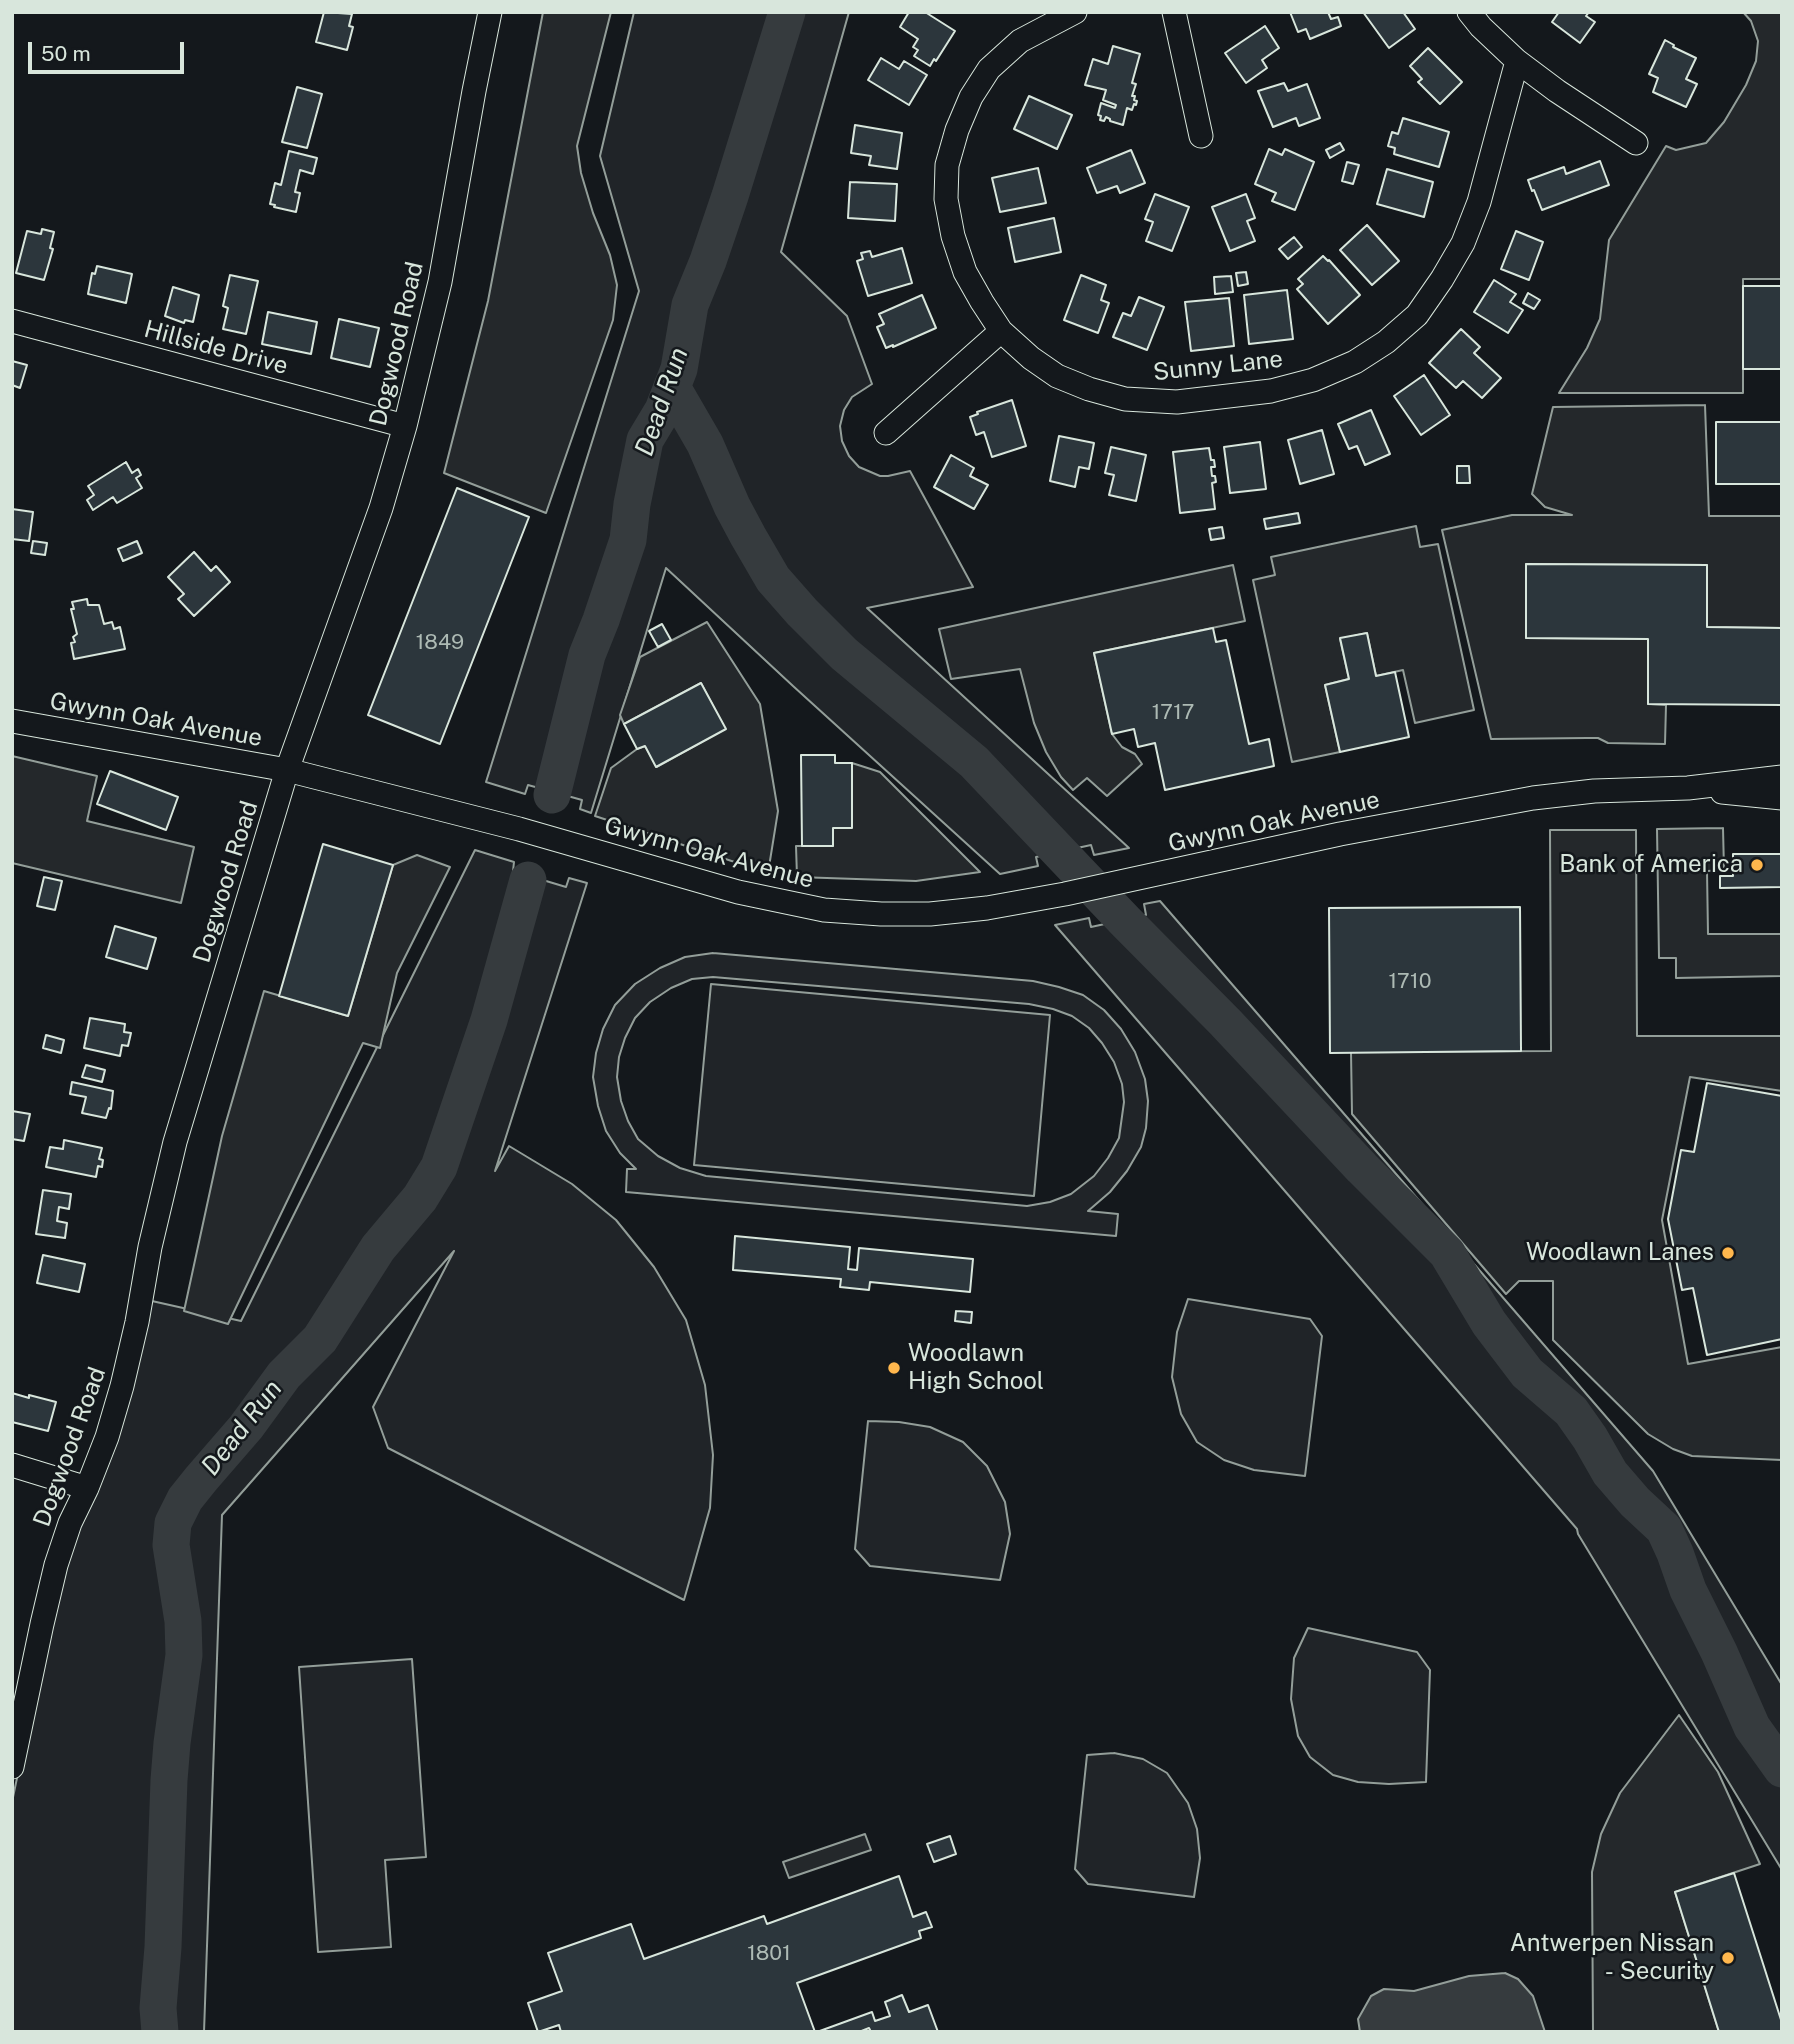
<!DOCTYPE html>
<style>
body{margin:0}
#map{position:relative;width:1794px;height:2044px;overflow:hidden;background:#14181c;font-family:"Public Sans",sans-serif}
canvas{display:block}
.frame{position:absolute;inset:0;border:14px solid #d8e6dc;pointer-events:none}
.scale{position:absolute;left:28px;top:42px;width:156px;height:32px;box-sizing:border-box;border:4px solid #d8e6dc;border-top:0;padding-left:9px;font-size:21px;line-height:24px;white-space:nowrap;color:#d8e6dc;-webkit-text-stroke:5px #14181c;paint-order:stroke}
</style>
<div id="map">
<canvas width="1794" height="2044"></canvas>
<div class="frame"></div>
<div class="scale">50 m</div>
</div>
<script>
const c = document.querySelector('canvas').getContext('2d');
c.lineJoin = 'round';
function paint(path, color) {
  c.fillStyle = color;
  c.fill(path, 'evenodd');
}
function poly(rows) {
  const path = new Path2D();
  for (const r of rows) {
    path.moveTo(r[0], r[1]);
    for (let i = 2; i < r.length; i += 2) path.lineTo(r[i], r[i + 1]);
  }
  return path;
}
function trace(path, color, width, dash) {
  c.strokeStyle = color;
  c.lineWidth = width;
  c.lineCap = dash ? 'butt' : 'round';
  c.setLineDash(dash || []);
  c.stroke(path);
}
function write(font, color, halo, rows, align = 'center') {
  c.font = font + ' "Public Sans",sans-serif';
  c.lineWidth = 5;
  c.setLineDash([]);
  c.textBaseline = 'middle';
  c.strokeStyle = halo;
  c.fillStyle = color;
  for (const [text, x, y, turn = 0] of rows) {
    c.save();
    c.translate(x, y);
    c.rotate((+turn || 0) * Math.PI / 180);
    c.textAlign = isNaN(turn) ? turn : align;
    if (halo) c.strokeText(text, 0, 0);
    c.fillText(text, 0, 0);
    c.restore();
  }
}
const green = poly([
 [634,12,849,12,781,252,847,316,872,384,852,397,844,410,840,426,842,441,849,456,859,467,880,476,888,476,910,471,973,587,867,608,1129,848,1094,855,1091,845,1036,857,1038,866,1000,874,793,686,666,568,591,813,580,809,582,800,528,785,525,794,486,782,639,291,600,156,634,12],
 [475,850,514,862,513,871,566,887,569,878,587,883,495,1171,509,1146,572,1184,616,1220,654,1267,686,1320,705,1385,713,1455,710,1508,684,1600,388,1448,373,1407,454,1251,222,1515,204,2032,12,2032,12,1802,64,1552,143,1299,241,1321,475,850],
 [1160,901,1653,1471,1782,1685,1782,1870,1578,1534,1577,1529,1055,925,1089,918,1091,927,1146,915,1144,904,1160,901],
 [713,953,1033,981,1059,987,1083,995,1104,1010,1121,1029,1135,1052,1145,1079,1148,1101,1146,1128,1141,1147,1127,1171,1110,1192,1088,1211,1118,1214,1116,1236,626,1192,627,1169,636,1169,620,1153,606,1131,598,1106,593,1077,596,1053,603,1029,615,1005,635,984,660,968,685,957,713,953],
 [713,977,1029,1004,1053,1009,1072,1016,1089,1028,1102,1043,1114,1062,1122,1084,1124,1102,1119,1138,1108,1158,1094,1176,1071,1194,1050,1202,1027,1206,706,1176,680,1168,658,1156,638,1139,628,1121,621,1101,617,1077,619,1057,625,1038,635,1018,650,1002,671,988,692,979,713,977],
 [711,984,1050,1015,1034,1196,694,1165,711,984],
 [1188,1299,1310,1319,1322,1336,1305,1476,1254,1470,1224,1460,1197,1442,1181,1414,1172,1377,1177,1332,1188,1299],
 [868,1421,899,1422,930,1427,963,1442,987,1466,1005,1502,1010,1534,1000,1580,870,1566,855,1549,868,1421],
 [1308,1628,1417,1652,1430,1670,1426,1782,1389,1784,1358,1782,1333,1775,1310,1757,1298,1736,1291,1699,1294,1658,1308,1628],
 [412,1659,426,1857,385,1860,391,1947,318,1952,299,1667,412,1659],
 [1114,1753,1143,1759,1167,1773,1188,1803,1197,1829,1200,1858,1194,1897,1088,1884,1075,1869,1087,1755,1114,1753]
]);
paint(green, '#202428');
trace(green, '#939e99', 2);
const parking = poly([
 [543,12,611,12,577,146,581,173,593,213,610,255,617,285,613,320,546,513,444,473,488,301,543,12],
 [1743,12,1782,12,1782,279,1743,279,1743,393,1559,393,1587,348,1600,319,1609,240,1666,146,1676,150,1706,143,1724,122,1746,85,1756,61,1758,41,1751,21,1743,12],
 [1705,405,1709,516,1782,516,1782,628,1707,627,1707,565,1526,564,1526,638,1648,639,1648,704,1666,705,1665,744,1608,743,1598,738,1587,738,1491,739,1442,530,1512,515,1572,515,1545,507,1532,494,1553,407,1705,405],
 [1416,526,1420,547,1438,544,1474,710,1415,723,1403,670,1376,676,1367,633,1340,639,1349,679,1325,685,1340,752,1292,762,1253,580,1275,575,1271,557,1416,526],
 [1233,565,1245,621,1094,653,1112,734,1122,747,1135,754,1142,764,1107,796,1087,778,1073,790,1061,777,1046,752,1034,723,1020,669,951,679,939,629,1233,565],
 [707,622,760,704,778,811,768,873,595,816,611,768,637,749,645,746,657,767,725,729,701,683,624,724,620,715,640,657,707,622],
 [12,756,97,776,87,821,194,847,181,903,12,863,12,756],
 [852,763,880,772,980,872,916,881,797,877,796,846,833,846,833,828,852,763],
 [1723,828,1724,870,1707,871,1708,934,1782,934,1782,976,1676,978,1676,958,1659,958,1657,829,1723,828],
 [1550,830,1636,830,1637,1036,1782,1036,1782,1091,1690,1077,1662,1220,1688,1364,1782,1347,1782,1460,1692,1456,1673,1449,1648,1434,1553,1340,1553,1281,1519,1281,1506,1294,1352,1114,1351,1052,1551,1051,1550,830],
 [417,855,450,867,397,973,380,1048,363,1043,228,1324,184,1311,222,1136,264,991,348,1016,393,865,417,855],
 [1679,1715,1718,1772,1760,1864,1675,1892,1719,2032,1593,2032,1592,1872,1601,1834,1620,1793,1679,1715],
 [865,1834,871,1850,789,1878,783,1862,865,1834]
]);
paint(parking, '#24282b');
trace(parking, '#939e99', 2);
const water = poly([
 [1505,1973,1518,1979,1533,1996,1545,2032,1360,2032,1358,2019,1371,1996,1384,1989,1414,1991,1469,1976,1505,1973]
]);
paint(water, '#363b3e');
trace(water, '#939e99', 2);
trace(poly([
 [672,387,705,444,732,506,748,536,773,579,802,612,844,654,974,762,1125,921,1225,1022,1362,1168,1447,1253,1489,1323,1527,1373,1571,1411,1590,1438,1610,1473,1635,1502,1664,1529,1675,1553,1688,1590,1719,1652,1752,1727,1782,1769],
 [552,795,587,655,601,620,628,540,632,504,645,440,663,410,679,369,690,305,708,261,730,196,787,12],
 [160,2032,158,2008,163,1947,169,1780,172,1743,184,1655,183,1621,171,1545,173,1523,185,1499,201,1479,246,1427,284,1375,320,1339,378,1248,420,1198,439,1167,489,1020,528,880]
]), '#363b3e', 37);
const building = poly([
 [324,12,352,14,349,26,353,27,347,50,316,42,324,12],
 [909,12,925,12,955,31,936,61,934,59,930,66,914,56,918,50,913,47,918,39,900,27,909,12],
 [1290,12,1328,12,1331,19,1338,17,1341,26,1310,39,1306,29,1298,32,1290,12],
 [1363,12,1403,12,1415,29,1389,48,1363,12],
 [1559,12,1589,12,1586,16,1595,22,1580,43,1552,22,1559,12],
 [1265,26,1279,48,1262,60,1267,68,1246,83,1225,53,1265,26],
 [1665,40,1674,45,1673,47,1696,58,1686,79,1697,84,1686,107,1653,92,1658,78,1649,74,1665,40],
 [1113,46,1140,54,1132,83,1136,84,1132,96,1135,96,1134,100,1137,101,1136,105,1134,104,1132,110,1127,108,1123,125,1110,121,1110,119,1106,117,1104,121,1100,120,1101,116,1098,115,1101,103,1115,108,1116,105,1103,100,1106,90,1085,85,1093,59,1108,64,1113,46],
 [1428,48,1462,82,1440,104,1418,82,1422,79,1410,66,1428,48],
 [881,58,899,69,904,61,927,75,909,105,868,80,881,58],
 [1284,83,1288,91,1307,84,1320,118,1299,126,1296,118,1273,127,1258,91,1284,83],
 [297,87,322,94,307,148,282,142,297,87],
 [1029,96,1072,115,1057,149,1014,129,1029,96],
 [1403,118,1449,132,1439,167,1394,154,1395,148,1388,146,1392,132,1398,134,1403,118],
 [855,125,902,133,897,169,869,165,871,156,851,153,855,125],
 [1340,143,1344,150,1330,158,1326,150,1340,143],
 [1269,149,1282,155,1285,149,1314,162,1295,210,1272,201,1276,193,1255,184,1269,149],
 [1131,150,1145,183,1120,193,1117,186,1097,193,1087,168,1131,150],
 [289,151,317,158,313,174,300,170,295,192,300,193,296,212,274,207,275,205,270,204,275,183,281,185,289,151],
 [1600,161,1609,185,1542,210,1534,190,1532,191,1528,180,1564,167,1566,174,1600,161],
 [1347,162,1359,165,1353,184,1342,181,1347,162],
 [1038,168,1046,203,1000,212,992,178,1038,168],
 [1387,169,1433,182,1424,217,1377,204,1387,169],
 [850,182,897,184,895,221,848,218,850,182],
 [1155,194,1189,207,1172,251,1146,241,1153,222,1145,219,1155,194],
 [1246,194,1255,218,1247,221,1255,241,1230,251,1212,207,1246,194],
 [1054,218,1061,252,1015,262,1008,228,1054,218],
 [1367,225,1399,261,1372,285,1340,250,1367,225],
 [42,229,54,232,50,248,53,249,44,280,16,273,27,231,41,234,42,229],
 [1516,231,1543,242,1529,280,1501,269,1516,231],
 [1294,237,1302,247,1288,259,1279,249,1294,237],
 [902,248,912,283,868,296,857,261,863,259,861,253,870,251,872,257,902,248],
 [1323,256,1328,261,1329,260,1360,295,1328,324,1297,289,1303,284,1298,279,1323,256],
 [97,266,132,274,126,303,88,294,92,273,95,274,97,266],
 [1246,272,1248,284,1238,286,1236,273,1246,272],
 [230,275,258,281,246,334,223,329,228,308,223,306,230,275],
 [1081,275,1106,285,1101,300,1109,303,1098,333,1064,320,1081,275],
 [1231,276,1233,292,1215,294,1214,277,1231,276],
 [1494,280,1516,294,1510,302,1523,310,1508,333,1474,312,1494,280],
 [1743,286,1782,286,1782,369,1743,369,1743,286],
 [173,287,199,295,193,322,185,320,184,323,165,316,173,287],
 [1287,290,1293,339,1249,344,1244,295,1287,290],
 [1528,293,1540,300,1534,309,1523,303,1528,293],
 [922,295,936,328,893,347,893,345,886,348,877,327,884,324,879,314,922,295],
 [1139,297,1164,307,1147,350,1113,337,1123,313,1131,316,1139,297],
 [1229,298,1234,346,1191,351,1185,302,1229,298],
 [268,312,317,322,311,354,262,344,268,312],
 [339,319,379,328,370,367,331,358,339,319],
 [1461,329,1480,347,1474,353,1501,378,1482,398,1463,381,1456,388,1429,363,1461,329],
 [12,361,27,365,20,388,12,385,12,361],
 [1424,375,1450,415,1421,435,1394,396,1424,375],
 [1012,400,1026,446,992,457,984,432,976,435,970,417,978,414,977,412,1012,400],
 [1371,410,1390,454,1365,465,1357,446,1349,449,1338,424,1371,410],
 [1716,422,1782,422,1782,484,1716,484,1716,422],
 [1322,430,1334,474,1300,484,1288,440,1322,430],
 [1059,436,1094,443,1089,469,1079,467,1075,487,1050,481,1059,436],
 [1260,442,1266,489,1230,493,1224,447,1260,442],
 [1111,447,1146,455,1136,501,1109,495,1114,475,1105,473,1111,447],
 [1209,448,1211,460,1214,460,1215,467,1211,467,1212,476,1215,476,1216,482,1212,483,1215,509,1180,513,1173,452,1209,448],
 [951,455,974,468,970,476,988,485,974,509,934,487,951,455],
 [126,462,132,473,138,469,141,475,136,478,142,488,117,503,113,497,93,510,87,500,94,495,88,486,126,462],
 [1457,466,1469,466,1470,483,1457,483,1457,466],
 [457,488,529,517,440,744,368,715,457,488],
 [12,509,33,512,29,541,12,539,12,509],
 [1298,513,1300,523,1266,529,1264,519,1298,513],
 [1222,527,1224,538,1211,540,1209,529,1222,527],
 [33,541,47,543,45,555,31,553,33,541],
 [137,541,142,553,123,561,118,549,137,541],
 [194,552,211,571,216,566,230,582,194,616,178,599,184,594,168,577,194,552],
 [1526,564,1707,565,1707,627,1782,628,1782,705,1648,704,1648,639,1526,638,1526,564],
 [87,599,88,605,99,605,104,624,112,622,114,629,120,627,125,649,74,659,71,643,75,642,73,637,77,634,71,609,74,609,72,602,87,599],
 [662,624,671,640,658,647,649,631,662,624],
 [1213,628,1216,642,1226,640,1249,744,1269,739,1274,766,1165,790,1155,743,1138,747,1134,729,1112,734,1094,653,1213,628],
 [1367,633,1376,676,1395,672,1409,737,1340,752,1325,685,1349,679,1340,638,1367,633],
 [701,683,726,729,656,767,645,746,637,749,624,724,701,683],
 [801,755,835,755,835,763,852,763,852,828,833,828,833,846,802,846,801,755],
 [110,771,178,797,166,830,97,804,110,771],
 [323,844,393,865,348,1016,279,996,323,844],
 [1733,854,1782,854,1782,887,1720,888,1720,876,1733,876,1733,854],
 [44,877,62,881,55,910,37,906,44,877],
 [1520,907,1521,1051,1330,1053,1329,908,1520,907],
 [115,926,156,938,147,969,106,957,115,926],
 [90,1018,125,1024,124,1032,131,1033,128,1046,122,1045,120,1056,84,1048,90,1018],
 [46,1035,64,1040,61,1053,43,1048,46,1035],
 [86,1065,105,1070,102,1082,82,1077,86,1065],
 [72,1082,113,1091,111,1109,109,1108,106,1118,82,1113,86,1097,70,1094,72,1082],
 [1707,1083,1782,1096,1782,1339,1707,1355,1693,1288,1682,1290,1668,1219,1681,1150,1694,1152,1707,1083],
 [12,1111,30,1114,24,1141,12,1139,12,1111],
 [64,1140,102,1148,99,1159,103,1160,102,1167,98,1166,96,1177,46,1167,50,1147,63,1149,64,1140],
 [43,1190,71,1194,69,1209,59,1207,57,1221,67,1223,65,1238,36,1234,43,1190],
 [735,1236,850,1247,848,1269,857,1270,859,1248,973,1259,970,1292,870,1282,869,1290,840,1287,841,1279,733,1270,735,1236],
 [43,1255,85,1264,79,1292,37,1283,43,1255],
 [956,1311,972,1312,971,1323,955,1321,956,1311],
 [12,1393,29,1398,29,1395,56,1402,48,1431,12,1422,12,1393],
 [950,1836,956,1854,934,1862,927,1844,950,1836],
 [1734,1873,1782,2023,1782,2032,1719,2032,1675,1892,1734,1873],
 [899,1876,913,1917,926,1912,932,1927,919,1931,921,1938,797,1983,815,2032,561,2032,559,2025,538,2032,528,2003,562,1991,548,1953,631,1924,644,1959,764,1916,767,1924,899,1876],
 [902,1995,909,2012,928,2005,938,2032,871,2032,869,2028,859,2032,817,2032,872,2012,875,2021,890,2016,885,2002,902,1995]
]);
paint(building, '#2c363c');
trace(building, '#d8e6dc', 2);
const minor = poly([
 [1075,12,1020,41,989,69,971,97,957,130,947,165,946,199,953,236,965,272,982,302,1001,331,1031,358,1057,376,1089,389,1125,399,1177,402,1271,391,1313,380,1355,362,1386,342,1417,315,1442,279,1463,243,1479,202,1517,61],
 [1174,12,1201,136],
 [1469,12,1481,27,1517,61,1557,91,1636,143],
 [12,321,405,426],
 [886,433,1001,331],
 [12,721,287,770,519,829,738,892,824,910,881,914,930,914,987,908,1065,894,1340,834,1533,798,1594,791,1688,788,1782,777],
 [1722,792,1782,798],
 [12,1465,87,1488],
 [12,1767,42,1624,56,1565,70,1523,87,1488,107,1437,122,1386,137,1322,150,1247,175,1142,287,770,381,508,405,426,440,282,474,91,490,12]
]);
trace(minor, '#d8e6dc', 25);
trace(minor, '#14181c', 23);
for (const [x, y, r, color] of [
 [1757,865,7,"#ffb74d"],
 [1728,1253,7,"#ffb74d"],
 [894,1368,7,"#ffb74d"],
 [1728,1958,7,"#ffb74d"]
]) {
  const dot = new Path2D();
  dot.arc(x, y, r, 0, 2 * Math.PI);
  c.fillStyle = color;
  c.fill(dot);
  trace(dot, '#14181c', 2.5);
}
write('21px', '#adbab4', null, [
 ["1849",440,643],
 ["1717",1173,713],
 ["1710",1410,982],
 ["1801",769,1954]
]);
write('24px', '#d8e6dc', '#14181c', [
 ["Dogwood Road",397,344,-77],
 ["Hillside Drive",216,348,15],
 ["Sunny Lane",1218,366,-6],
 ["Gwynn Oak Avenue",156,720,10],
 ["Gwynn Oak Avenue",1274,822,-12],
 ["Gwynn Oak Avenue",709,853,15],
 ["Dogwood Road",226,882,-73],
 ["Dogwood Road",70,1447,-70]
]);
write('24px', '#d8e6dc', '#14181c', [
 ["Bank of America",1743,865],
 ["Woodlawn Lanes",1714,1253],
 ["Woodlawn",908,1354,"left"],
 ["High School",908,1382,"left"],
 ["Antwerpen Nissan",1714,1944],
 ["- Security",1714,1972]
], 'right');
write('italic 26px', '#d8e6dc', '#14181c', [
 ["Dead Run",662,402,-71],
 ["Dead Run",242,1428,-52]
]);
</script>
